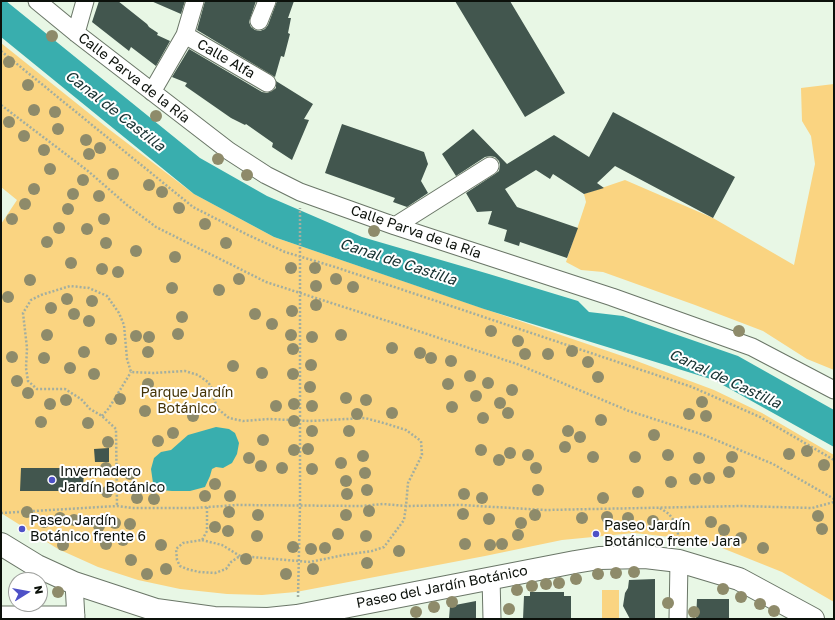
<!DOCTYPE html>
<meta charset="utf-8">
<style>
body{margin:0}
#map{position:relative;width:835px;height:620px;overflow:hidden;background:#e8f7e5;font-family:"Golos Text",sans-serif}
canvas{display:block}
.frame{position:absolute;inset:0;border:2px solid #0c110b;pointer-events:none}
.north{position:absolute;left:8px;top:572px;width:40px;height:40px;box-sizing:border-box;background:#fff;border:1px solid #9ea09d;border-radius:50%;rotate:79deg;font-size:11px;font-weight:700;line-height:16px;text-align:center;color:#0c110b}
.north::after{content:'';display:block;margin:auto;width:14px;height:18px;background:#4e51c7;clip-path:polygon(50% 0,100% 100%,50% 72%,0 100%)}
</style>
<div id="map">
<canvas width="835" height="620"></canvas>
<div class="frame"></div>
<div class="north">N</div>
</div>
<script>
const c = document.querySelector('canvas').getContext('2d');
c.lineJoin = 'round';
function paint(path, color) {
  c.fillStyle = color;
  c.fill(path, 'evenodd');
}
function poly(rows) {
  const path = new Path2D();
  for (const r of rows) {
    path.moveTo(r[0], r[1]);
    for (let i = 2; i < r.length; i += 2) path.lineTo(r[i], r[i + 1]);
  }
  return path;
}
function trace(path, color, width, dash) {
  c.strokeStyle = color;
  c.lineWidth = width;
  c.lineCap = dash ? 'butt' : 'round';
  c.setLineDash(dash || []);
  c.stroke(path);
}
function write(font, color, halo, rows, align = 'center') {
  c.font = font + ' "Golos Text",sans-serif';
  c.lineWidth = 4;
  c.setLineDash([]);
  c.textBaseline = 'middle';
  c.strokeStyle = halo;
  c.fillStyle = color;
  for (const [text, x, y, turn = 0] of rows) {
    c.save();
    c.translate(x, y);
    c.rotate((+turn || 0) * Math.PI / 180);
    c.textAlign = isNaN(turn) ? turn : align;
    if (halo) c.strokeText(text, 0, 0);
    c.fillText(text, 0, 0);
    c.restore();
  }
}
paint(poly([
 [1,43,110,130,194,194,274,237,634,360,714,390,762,413,834,455,834,602,782,572,717,546,680,538,634,533,562,540,485,556,296,592,262,595,227,594,180,589,138,580,98,567,58,549,1,513,1,224,17,200,1,187],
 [834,84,834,370,807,359,763,331,695,305,603,272,581,270,566,262,586,202,584,194,625,180,713,218,794,265,815,164,811,136,802,121,801,88],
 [602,590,619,590,619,619,602,619]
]), '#fad481');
paint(poly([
 [1,1,6,1,200,158,267,196,362,237,489,274,578,301,589,312,623,316,738,356,834,410,834,447,714,380,484,309,274,237,194,194,1,37],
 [216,427,229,429,235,433,239,443,237,454,232,463,223,468,216,467,212,469,210,476,205,487,190,491,172,491,161,490,153,483,151,469,154,458,161,452,171,450,188,435]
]), '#39aeae');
paint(poly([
 [99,1,118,1,147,24,149,27,158,33,157,35,170,41,156,66,131,47,129,51,92,22],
 [151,1,185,1,181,14],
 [205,1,256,1,249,22,251,27,255,30,260,31,265,29,268,25,277,1,294,1,288,18,291,18,288,33,290,34,284,57,281,56,275,77,197,30],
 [455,1,510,1,565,93,525,117],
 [189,49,262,92,267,93,272,91,276,88,276,81,313,104,304,119,309,120,292,160,272,147,273,143,246,124,245,125,231,118,185,86,187,83,172,77],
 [613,112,735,177,713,218,615,166,597,183,604,188,584,194,553,174,550,179,536,170,505,189,517,207,578,228,567,258,520,242,519,246,504,241,507,230,488,224,492,211,477,212,466,193,495,174,499,171,500,165,499,161,495,157,490,156,485,157,456,176,442,154,473,129,507,164,554,135,589,157],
 [342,124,424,152,428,164,421,181,428,193,407,207,393,202,395,198,325,173],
 [109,448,109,462,95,462,94,449],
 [21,468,84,468,83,491,20,491],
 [655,579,655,619,630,619,623,606,625,593,628,588,629,580],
 [530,592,564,592,564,596,571,596,571,619,523,619,524,596,530,596],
 [697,599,729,599,729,619,696,619],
 [476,601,476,619,449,619,450,606]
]), '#42564e');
const street = poly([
 [37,1,76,33,229,151,266,175,300,192,395,226,612,297,752,347,834,390],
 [259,21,267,1],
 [76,33,85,1],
 [185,35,267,83],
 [152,92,185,35,195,1],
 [395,226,490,166],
 [491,577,492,619],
 [74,583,76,619],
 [1,615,76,615],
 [678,619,679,561]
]);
const secondary = poly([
 [1,544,37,566,74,583,156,610,214,618,268,619,297,616,575,562,599,558,645,557,679,561,739,579,813,619]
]);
trace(street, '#6a7667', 19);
trace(secondary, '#6a7667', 24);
trace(poly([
 [1,51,193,207,248,235,285,252,335,267,692,387,760,417,834,460],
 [1,105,88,171,127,205,156,227,266,282,403,326,517,364,629,411,704,435,773,464,834,499],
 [102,416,109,408,131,372],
 [207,507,207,531,202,540,183,543,176,549,177,560,180,566,187,569,199,572,215,573,226,569,231,562,240,556,310,562,344,555,372,551,384,547,404,520,406,506,461,505,545,510,741,506,812,508,834,502],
 [660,508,669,514,677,525,679,544],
 [1,513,117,506,132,508,194,508,237,505,362,506,383,504,406,506,408,483,422,455,421,441,406,430,387,424,365,418,310,421,269,419,243,421,229,418,218,409,214,399,213,390,208,382,198,375,185,371,154,373,131,372,127,359,124,325,119,313,107,296,89,288,70,286,41,295,31,300,23,313,27,348,26,368,28,381,37,389,65,389,81,399,90,409,102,416,116,429,117,506],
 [202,540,222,545,240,556],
 [298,597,300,506,300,208]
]), '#a2aea0', 2.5, [2, 2]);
trace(street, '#fff', 17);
trace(secondary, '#fff', 22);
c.fillStyle = '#8e8b6a';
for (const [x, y] of [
 [52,36],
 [9,62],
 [28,85],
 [34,110],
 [55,112],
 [156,116],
 [9,122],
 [58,129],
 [24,136],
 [86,140],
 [100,148],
 [44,150],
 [89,154],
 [218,159],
 [50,169],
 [113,174],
 [247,175],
 [83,180],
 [149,185],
 [34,189],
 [162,192],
 [73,194],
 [99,196],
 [25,204],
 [179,208],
 [68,209],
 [12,219],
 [104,219],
 [205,224],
 [59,228],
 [87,229],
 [374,231],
 [47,242],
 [106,243],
 [226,243],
 [136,251],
 [175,257],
 [71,263],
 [291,268],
 [315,268],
 [102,269],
 [118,272],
 [239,279],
 [336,279],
 [30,280],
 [316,286],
 [353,287],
 [172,288],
 [219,290],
 [8,297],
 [67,299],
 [92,301],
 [316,305],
 [51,308],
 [292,311],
 [74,314],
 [255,314],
 [182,317],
 [89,321],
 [272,324],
 [491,331],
 [739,331],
 [178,334],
 [47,335],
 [291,335],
 [341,335],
 [136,336],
 [149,337],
 [312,337],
 [111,339],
 [518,341],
 [392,348],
 [293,349],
 [572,351],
 [84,352],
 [148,352],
 [420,353],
 [525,354],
 [548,354],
 [12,357],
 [44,358],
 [431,358],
 [451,361],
 [588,362],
 [311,365],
 [233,366],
 [70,368],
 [262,373],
 [94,374],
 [293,374],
 [470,376],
 [598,377],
 [17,381],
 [488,383],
 [148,384],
 [448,384],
 [310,387],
 [512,390],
 [28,393],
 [476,396],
 [346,398],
 [120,399],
 [66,400],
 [366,400],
 [702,402],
 [500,403],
 [50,404],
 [294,404],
 [276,406],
 [312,406],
 [452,407],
 [145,411],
 [392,413],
 [508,413],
 [357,414],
 [689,414],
 [193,416],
 [706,416],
 [483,418],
 [601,420],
 [294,421],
 [41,422],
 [88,423],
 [312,431],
 [349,431],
 [568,431],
 [173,433],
 [654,435],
 [580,437],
 [263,440],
 [158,441],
 [108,442],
 [565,447],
 [308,449],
 [294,450],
 [481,450],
 [807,451],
 [510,453],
 [789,454],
 [528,455],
 [668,455],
 [363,456],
 [593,457],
 [635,457],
 [732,457],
 [249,458],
 [699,458],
 [499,460],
 [341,463],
 [824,465],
 [261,466],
 [106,468],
 [282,468],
 [536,468],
 [312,469],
 [729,472],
 [365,473],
 [130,474],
 [709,478],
 [695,479],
 [346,481],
 [671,482],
 [215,484],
 [130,488],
 [367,490],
 [538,490],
 [107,492],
 [638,492],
 [347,494],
 [464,494],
 [205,496],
 [230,496],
 [137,498],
 [482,498],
 [603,498],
 [154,499],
 [369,511],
 [27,512],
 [229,512],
 [463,514],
 [258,515],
 [346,515],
 [535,515],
 [818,516],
 [607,517],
 [60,518],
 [582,518],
 [628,518],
 [489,519],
 [74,520],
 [653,521],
 [44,522],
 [711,522],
 [115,523],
 [521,523],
 [130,524],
 [99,526],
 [215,527],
 [822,529],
 [724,530],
 [228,531],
 [338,534],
 [518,535],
 [257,536],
 [366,536],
 [741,538],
 [123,540],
 [106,544],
 [465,544],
 [502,544],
 [63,545],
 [161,545],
 [490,545],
 [293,547],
 [325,548],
 [763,548],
 [311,549],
 [399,551],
 [246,559],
 [131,560],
 [367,563],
 [166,569],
 [313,569],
 [634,572],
 [616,573],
 [147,574],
 [286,574],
 [598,574],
 [576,579],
 [559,583],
 [546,584],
 [532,586],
 [723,589],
 [517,590],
 [58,592],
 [741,597],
 [452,602],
 [668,603],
 [760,604],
 [434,607],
 [509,609],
 [774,611],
 [416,612],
 [694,612]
]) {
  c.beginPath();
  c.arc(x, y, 6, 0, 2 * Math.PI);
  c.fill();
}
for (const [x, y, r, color] of [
 [52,480,4,"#4e51c7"],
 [22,529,4,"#4e51c7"],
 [596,534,4,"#4e51c7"]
]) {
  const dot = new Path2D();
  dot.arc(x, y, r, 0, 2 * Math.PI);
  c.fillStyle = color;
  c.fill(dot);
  trace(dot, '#fff', 1.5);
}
write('14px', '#0c110b', '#fff', [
 ["Calle Alfa",226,59,30],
 ["Calle Parva de la Ría",134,78,38],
 ["Calle Parva de la Ría",416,232,19],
 ["Paseo del Jardín Botánico",442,587,-11]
]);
write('14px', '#443306', '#fff', [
 ["Parque Jardín",187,393],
 ["Botánico",187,409]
]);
write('14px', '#0c110b', '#fff', [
 ["Invernadero",60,472],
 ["Jardín Botánico",60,488],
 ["Paseo Jardín",30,521],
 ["Botánico frente 6",30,537],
 ["Paseo Jardín",604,526],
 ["Botánico frente Jara",604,542]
], 'left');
write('italic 15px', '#173131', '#fff', [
 ["Canal de Castilla",115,111,38],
 ["Canal de Castilla",398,262,18],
 ["Canal de Castilla",725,379,25]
]);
</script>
